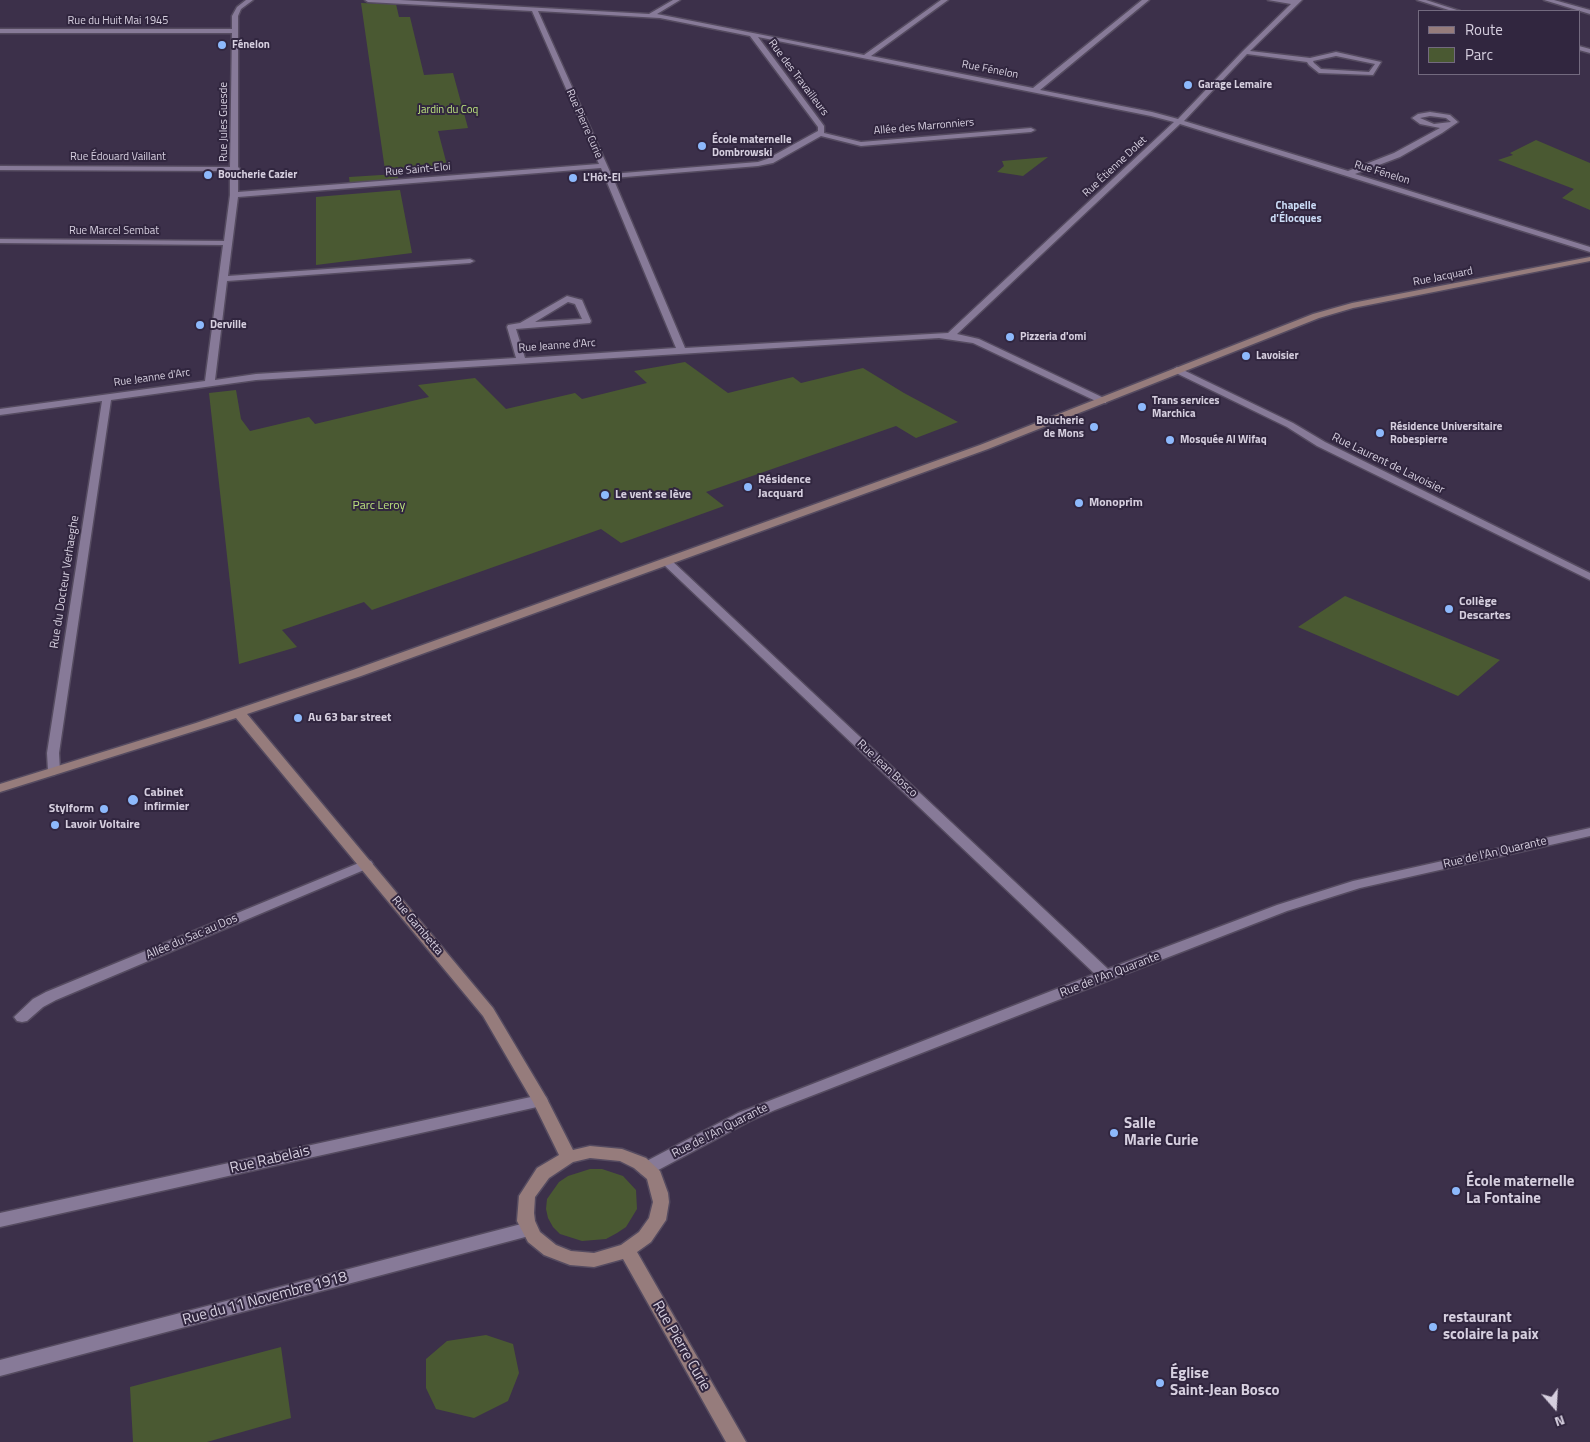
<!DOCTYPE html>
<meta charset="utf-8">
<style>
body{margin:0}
#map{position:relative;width:1590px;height:1442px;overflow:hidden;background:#3c304a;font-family:"Titillium Web",sans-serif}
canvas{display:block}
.legend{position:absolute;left:1418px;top:10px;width:162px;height:65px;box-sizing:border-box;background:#31263f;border:1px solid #736a7f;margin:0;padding:6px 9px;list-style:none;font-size:15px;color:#d6cfdf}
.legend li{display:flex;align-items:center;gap:10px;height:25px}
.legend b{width:25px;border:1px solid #736a7f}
.north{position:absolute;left:1530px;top:1382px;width:50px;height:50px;-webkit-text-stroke:4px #31263f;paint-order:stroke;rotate:161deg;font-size:14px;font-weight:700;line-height:20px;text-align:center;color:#d6cfdf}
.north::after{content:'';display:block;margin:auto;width:18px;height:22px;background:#d6cfdf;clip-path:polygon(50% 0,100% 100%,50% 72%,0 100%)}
</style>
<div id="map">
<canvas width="1590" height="1442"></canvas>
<ul class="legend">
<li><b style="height:6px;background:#967c7c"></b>Route</li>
<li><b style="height:14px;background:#4a5932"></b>Parc</li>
</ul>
<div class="north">N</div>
</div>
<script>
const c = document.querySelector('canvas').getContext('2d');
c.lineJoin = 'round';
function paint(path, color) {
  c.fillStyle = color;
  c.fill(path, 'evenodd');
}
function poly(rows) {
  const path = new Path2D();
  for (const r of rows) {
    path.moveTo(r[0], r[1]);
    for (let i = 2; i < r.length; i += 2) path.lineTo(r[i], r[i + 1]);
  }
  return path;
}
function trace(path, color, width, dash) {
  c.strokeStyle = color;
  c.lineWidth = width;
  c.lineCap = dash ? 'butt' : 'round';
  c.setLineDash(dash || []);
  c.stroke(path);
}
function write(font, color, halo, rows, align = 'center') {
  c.font = font + ' "Titillium Web",sans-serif';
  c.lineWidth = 4;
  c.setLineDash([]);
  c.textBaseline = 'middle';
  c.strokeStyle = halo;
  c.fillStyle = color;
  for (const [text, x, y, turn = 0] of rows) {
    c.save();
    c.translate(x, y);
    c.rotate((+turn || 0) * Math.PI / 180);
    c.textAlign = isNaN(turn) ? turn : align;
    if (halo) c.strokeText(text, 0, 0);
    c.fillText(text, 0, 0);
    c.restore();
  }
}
paint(poly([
 [361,3,396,4,399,17,410,17,424,75,453,73,468,128,438,131,447,165,385,170],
 [1536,140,1590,163,1590,210,1562,198,1574,189,1498,160,1513,155,1510,153],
 [1048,157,1023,176,997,172,1004,166,1002,161],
 [397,174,399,182,350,185,349,177],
 [400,190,412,253,316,265,316,197],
 [685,362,728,393,793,377,801,383,863,368,904,393,958,422,916,438,896,426,706,492,724,506,621,543,601,529,372,610,364,602,282,630,297,647,239,664,209,393,236,390,241,419,250,431,309,417,315,424,429,397,418,385,475,378,506,409,575,393,582,399,647,383,634,371],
 [1345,596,1500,660,1458,696,1298,627],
 [590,1169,602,1169,623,1176,636,1190,637,1209,626,1227,617,1233,606,1239,582,1241,560,1234,553,1227,548,1218,546,1209,547,1199,559,1182,568,1176],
 [486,1335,513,1344,519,1373,508,1401,474,1418,436,1409,426,1388,426,1359,447,1341],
 [281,1347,291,1418,207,1442,133,1442,130,1387]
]), '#4a5932');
const street = poly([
 [246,0,253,0,241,9,238,16,238,167,240,169,238,171,238,192,599,164,532,11,368,2,365,0,400,0,649,14,673,0,680,0,657,14,864,55,941,0,948,0,871,56,1033,88,1142,0,1149,0,1040,90,1152,112,1178,119,1243,51,1291,4,1268,0,1302,0,1250,51,1310,58,1336,52,1381,62,1373,75,1319,73,1309,65,1307,62,1247,54,1184,121,1348,171,1394,153,1440,128,1420,124,1412,118,1418,114,1430,112,1450,115,1458,122,1442,133,1400,157,1355,174,1590,247,1590,252,1180,124,957,334,979,339,1106,399,1106,403,1100,403,973,343,939,338,256,380,111,400,59,753,60,771,54,775,48,771,47,753,102,401,0,415,0,409,205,381,223,245,0,243,0,239,224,241,230,195,230,171,0,170,0,166,230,167,232,33,0,33,0,29,232,29,232,16,237,7,246,0],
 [538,11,660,18,750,36,818,127,818,131,767,159,758,162,611,174,538,11],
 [758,37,1151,116,1174,122,948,333,685,348,613,178,758,166,773,163,821,136,861,146,1031,132,1035,130,1031,128,861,142,824,133,824,126,758,37],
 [1336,56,1375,64,1369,72,1321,69,1314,63,1313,61,1336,56],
 [1430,116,1446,118,1451,122,1434,124,1420,118,1430,116],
 [601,168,676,348,525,358,516,329,590,323,591,321,582,300,567,296,520,323,508,325,507,327,516,358,256,374,215,380,227,281,470,263,474,261,470,259,228,276,238,197,601,168],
 [568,302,575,304,582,319,535,322,568,302],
 [1417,0,1426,0,1460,11,1452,11,1417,0],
 [1544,0,1554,0,1590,10,1590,14,1544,0],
 [1579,46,1590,49,1590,53,1579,50,1579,46],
 [1177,367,1293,423,1325,442,1590,573,1590,580,1317,446,1287,427,1174,372,1172,370,1177,367],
 [667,559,671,560,1108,969,1277,905,1353,881,1590,828,1590,836,1360,888,1287,911,775,1110,750,1121,647,1176,641,1174,639,1169,641,1164,738,1113,1095,974,663,564,661,562,663,560,667,559],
 [366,860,371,861,373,864,371,867,56,1000,43,1007,27,1021,22,1022,17,1021,14,1017,33,999,46,992,366,860],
 [540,1095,546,1097,548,1101,546,1105,0,1227,0,1213,540,1095],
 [529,1222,535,1224,538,1229,535,1234,529,1236,0,1376,0,1360,529,1222]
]);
const secondary = poly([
 [1590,257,1590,261,1353,308,1319,318,988,449,361,676,247,714,493,1008,546,1097,573,1150,590,1146,622,1149,646,1158,660,1171,668,1193,669,1202,666,1220,651,1242,637,1252,746,1442,726,1442,623,1259,594,1267,570,1265,544,1255,528,1242,517,1221,519,1196,537,1168,559,1155,533,1102,483,1016,236,718,0,792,0,784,196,723,353,670,980,445,1313,314,1352,303,1590,257],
 [590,1158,620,1161,634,1168,647,1179,653,1202,649,1218,639,1232,621,1245,594,1253,571,1251,556,1245,540,1232,535,1221,534,1213,535,1197,549,1178,573,1162,590,1158]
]);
trace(street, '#554b60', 3);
trace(secondary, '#554b60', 3);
paint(street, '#877a98');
paint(secondary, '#967c7c');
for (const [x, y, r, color] of [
 [222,45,5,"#8db9fc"],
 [1188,85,5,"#8db9fc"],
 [702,146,5,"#8db9fc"],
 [208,175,5,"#8db9fc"],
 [573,178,5,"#8db9fc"],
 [200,325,5,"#8db9fc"],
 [1010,337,5,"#8db9fc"],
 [1246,356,5,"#8db9fc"],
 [1142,407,5,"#8db9fc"],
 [1094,427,5,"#8db9fc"],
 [1380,433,5,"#8db9fc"],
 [1170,440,5,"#8db9fc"],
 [748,487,5,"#8db9fc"],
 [605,495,5,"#8db9fc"],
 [1079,503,5,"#8db9fc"],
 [1449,609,5,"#8db9fc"],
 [298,718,5,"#8db9fc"],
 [133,800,6,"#8db9fc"],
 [104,809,5,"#8db9fc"],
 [55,825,5,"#8db9fc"],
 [1114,1133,5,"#8db9fc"],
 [1456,1191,5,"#8db9fc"],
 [1433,1327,5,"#8db9fc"],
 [1160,1383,5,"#8db9fc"]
]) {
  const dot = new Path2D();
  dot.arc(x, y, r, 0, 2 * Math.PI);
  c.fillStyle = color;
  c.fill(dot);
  trace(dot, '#31263f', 2);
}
write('11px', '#d6cfdf', '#31263f', [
 ["Rue du Huit Mai 1945",118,21],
 ["Rue Fénelon",990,70,11],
 ["Rue des Travailleurs",798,78,53],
 ["Rue Jules Guesde",224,122,-90],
 ["Rue Pierre Curie",584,124,66],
 ["Allée des Marronniers",924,127,-5],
 ["Rue Édouard Vaillant",118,157],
 ["Rue Étienne Dolet",1115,167,-43],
 ["Rue Saint-Eloi",418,170,-5],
 ["Rue Fénelon",1382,173,17],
 ["Rue Marcel Sembat",114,231],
 ["Rue Jacquard",1443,277,-11],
 ["Rue Jeanne d'Arc",557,346,-4],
 ["Rue Jeanne d'Arc",152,378,-8]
]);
write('bold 11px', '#d6cfdf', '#31263f', [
 ["Fénelon",232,45],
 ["Garage Lemaire",1198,85],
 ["École maternelle",712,140],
 ["Dombrowski",712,153],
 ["Boucherie Cazier",218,175],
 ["L'Hôt-El",583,178],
 ["Derville",210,325],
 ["Pizzeria d'omi",1020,337],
 ["Lavoisier",1256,356],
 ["Trans services",1152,401],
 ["Marchica",1152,414],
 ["Boucherie",1084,421,"right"],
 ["de Mons",1084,434,"right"],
 ["Résidence Universitaire",1390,427],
 ["Robespierre",1390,440],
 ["Mosquée Al Wifaq",1180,440]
], 'left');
write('11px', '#bce37e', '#31263f', [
 ["Jardin du Coq",448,110]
]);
write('bold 11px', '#ccddf7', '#31263f', [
 ["Chapelle",1296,206],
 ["d'Élocques",1296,219]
]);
write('12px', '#d6cfdf', '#31263f', [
 ["Rue Laurent de Lavoisier",1388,464,26],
 ["Rue du Docteur Verhaeghe",65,582,-81],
 ["Rue Jean Bosco",887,769,43],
 ["Rue de l'An Quarante",1495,853,-13],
 ["Rue Gambetta",417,926,50],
 ["Allée du Sac au Dos",192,937,-23],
 ["Rue de l'An Quarante",1110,975,-21],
 ["Rue de l'An Quarante",720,1131,-27]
]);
write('bold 12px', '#d6cfdf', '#31263f', [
 ["Résidence",758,480],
 ["Jacquard",758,494],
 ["Le vent se lève",615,495],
 ["Monoprim",1089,503],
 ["Collège",1459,602],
 ["Descartes",1459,616],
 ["Au 63 bar street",308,718],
 ["Cabinet",144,793],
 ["infirmier",144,807],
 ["Stylform",94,809,"right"],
 ["Lavoir Voltaire",65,825]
], 'left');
write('12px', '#bce37e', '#31263f', [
 ["Parc Leroy",379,506]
]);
write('bold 15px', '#d6cfdf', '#31263f', [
 ["Salle",1124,1124],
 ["Marie Curie",1124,1141],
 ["École maternelle",1466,1182],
 ["La Fontaine",1466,1199],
 ["restaurant",1443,1318],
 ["scolaire la paix",1443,1335],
 ["Église",1170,1374],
 ["Saint-Jean Bosco",1170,1391]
], 'left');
write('15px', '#d6cfdf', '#31263f', [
 ["Rue Rabelais",270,1160,-13],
 ["Rue du 11 Novembre 1918",265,1299,-15],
 ["Rue Pierre Curie",681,1346,60]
]);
</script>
